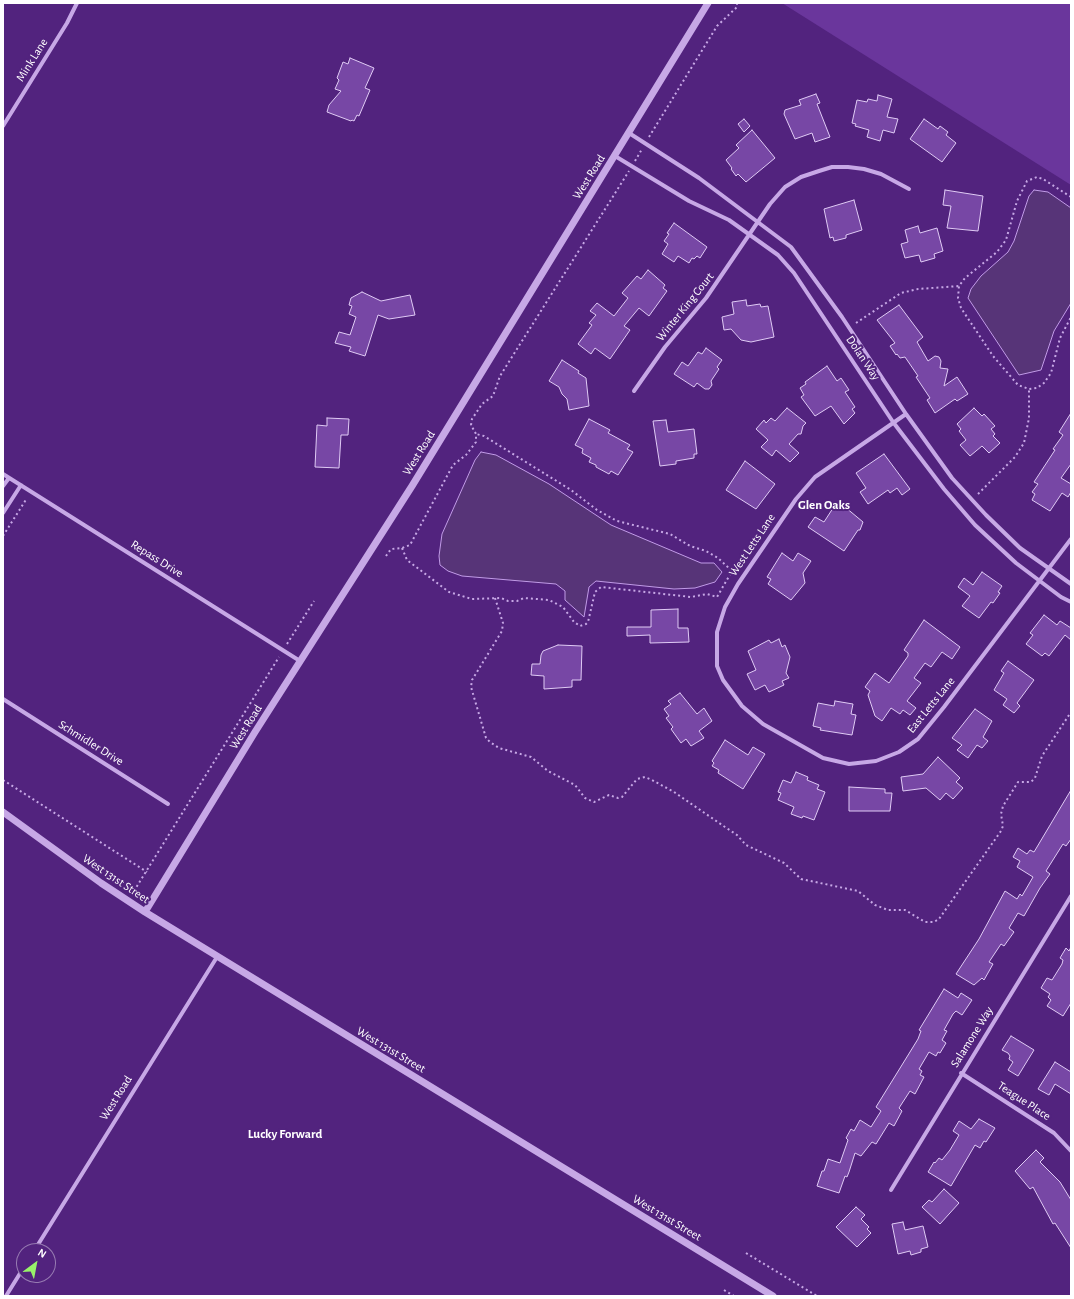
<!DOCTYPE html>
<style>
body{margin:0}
#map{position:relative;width:1074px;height:1299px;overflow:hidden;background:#52237e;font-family:"Alegreya Sans",sans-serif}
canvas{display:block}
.frame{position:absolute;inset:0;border:4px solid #fff;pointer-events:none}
.north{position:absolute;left:16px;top:1243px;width:40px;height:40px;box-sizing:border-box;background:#52237e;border:1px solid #977bb2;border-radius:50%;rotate:32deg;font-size:11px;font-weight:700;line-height:16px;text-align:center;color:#fff}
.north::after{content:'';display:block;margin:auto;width:14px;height:18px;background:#98f26a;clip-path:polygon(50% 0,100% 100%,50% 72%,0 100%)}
</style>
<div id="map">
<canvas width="1074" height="1299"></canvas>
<div class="frame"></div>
<div class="north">N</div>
</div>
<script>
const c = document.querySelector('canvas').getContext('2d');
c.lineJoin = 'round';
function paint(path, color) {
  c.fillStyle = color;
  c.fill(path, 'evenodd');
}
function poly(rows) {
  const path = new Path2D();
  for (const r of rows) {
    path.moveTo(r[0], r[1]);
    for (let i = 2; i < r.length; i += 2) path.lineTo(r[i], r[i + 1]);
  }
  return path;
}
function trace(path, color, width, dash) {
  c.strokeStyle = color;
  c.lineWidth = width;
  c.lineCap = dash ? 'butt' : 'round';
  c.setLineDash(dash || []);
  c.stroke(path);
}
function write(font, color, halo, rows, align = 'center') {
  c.font = font + ' "Alegreya Sans",sans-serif';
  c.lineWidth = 4;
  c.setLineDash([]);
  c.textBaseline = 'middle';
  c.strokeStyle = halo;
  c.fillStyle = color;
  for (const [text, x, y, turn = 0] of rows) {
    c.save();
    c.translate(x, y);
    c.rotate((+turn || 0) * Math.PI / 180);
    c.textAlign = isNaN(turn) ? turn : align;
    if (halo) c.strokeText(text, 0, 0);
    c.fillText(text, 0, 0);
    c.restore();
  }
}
paint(poly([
 [782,3,1071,3,1071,185]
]), '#6a369c');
const water = poly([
 [1034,190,1048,192,1071,208,1071,303,1054,331,1041,370,1019,375,968,298,971,289,981,276,1008,252,1014,241,1029,196,1034,190],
 [481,452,496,455,549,484,611,525,701,563,714,563,722,572,715,582,695,588,674,589,596,581,589,587,584,617,565,600,565,591,556,584,462,576,448,571,440,565,439,556,442,534,475,460,481,452]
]);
paint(water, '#573478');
trace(water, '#c19be7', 1);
const building = poly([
 [350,58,374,68,365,88,370,90,359,116,357,115,354,121,352,120,351,121,327,112,329,105,341,91,335,89,339,80,337,78,343,62,348,64,350,58],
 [816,94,820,103,817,104,830,137,815,142,812,133,795,139,784,114,785,110,801,105,799,100,816,94],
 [878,95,892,99,887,117,898,119,894,133,883,130,880,141,867,137,869,130,855,126,856,124,852,123,857,100,867,102,868,99,877,101,878,95],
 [744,119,750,126,744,132,738,124,744,119],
 [924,119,938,129,940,126,948,132,946,135,956,143,942,162,910,139,924,119],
 [752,130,775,158,746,182,738,174,736,176,731,169,732,168,726,160,739,148,736,145,752,130],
 [945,190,983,196,978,231,947,228,951,206,943,205,945,190],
 [854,200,862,230,846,235,846,238,834,241,833,237,830,238,824,209,854,200],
 [674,223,707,247,700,258,697,256,694,259,692,258,689,263,678,256,674,262,662,254,668,244,664,241,669,234,667,233,674,223],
 [918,226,920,233,937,228,943,251,934,254,935,258,921,262,919,255,905,258,901,244,908,242,905,230,918,226],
 [648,270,665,285,663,288,667,291,649,316,639,308,624,326,630,330,610,359,595,348,591,354,578,344,592,325,589,323,596,315,590,311,597,303,614,316,628,298,622,293,637,276,641,279,648,270],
 [362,292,381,301,410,295,415,315,389,319,378,315,365,356,349,351,351,347,335,343,339,332,350,335,356,317,349,314,352,306,349,305,351,298,362,292],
 [746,300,747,306,760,304,761,307,768,306,774,337,751,342,741,340,731,329,724,330,722,317,734,314,732,302,746,300],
 [899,305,923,337,917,342,928,361,935,356,939,357,941,361,940,368,948,369,944,386,957,377,968,394,957,401,955,399,935,413,927,400,930,398,916,377,918,376,905,357,900,358,897,354,896,355,890,346,895,343,877,320,899,305],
 [706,348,722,360,717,367,719,369,711,381,712,385,709,389,705,389,697,383,694,387,674,374,682,362,688,366,698,352,702,354,706,348],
 [562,360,579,371,578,373,586,378,589,406,569,410,567,399,562,394,559,387,549,381,562,360],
 [827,366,837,381,841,378,849,390,845,392,855,407,852,409,855,413,844,424,831,406,815,416,801,397,804,395,800,388,806,384,805,382,827,366],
 [787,408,806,423,803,426,801,434,798,434,789,444,799,453,790,462,776,450,772,456,761,447,768,440,756,429,764,420,766,423,771,418,775,421,787,408],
 [974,408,982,416,984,414,995,426,991,429,995,434,993,436,1000,443,989,453,982,446,970,456,960,445,966,440,959,431,961,429,957,424,974,408],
 [1071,413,1071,464,1061,478,1071,484,1071,492,1068,497,1062,493,1050,511,1032,500,1035,494,1032,492,1038,484,1034,482,1055,450,1053,449,1063,435,1059,432,1071,413],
 [327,418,349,419,348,435,341,435,339,468,315,467,317,425,327,426,327,418],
 [589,419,610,430,608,433,630,445,627,449,633,452,618,475,611,471,609,474,596,467,596,465,589,462,591,458,582,453,583,449,575,445,589,419],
 [666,420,668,432,694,429,697,454,694,454,694,458,676,461,676,464,660,466,653,421,666,420],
 [884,454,910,489,902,495,897,488,890,493,888,490,868,504,860,492,866,488,856,473,884,454],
 [745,461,775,484,756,509,726,490,745,461],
 [835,505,842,510,845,507,863,522,860,530,858,530,844,551,808,527,815,517,824,522,835,505],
 [782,553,793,561,798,553,811,561,803,573,805,583,791,600,768,584,771,579,767,577,782,553],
 [982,572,1002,586,998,592,1000,593,993,603,991,602,979,618,962,606,970,596,958,587,964,578,973,585,982,572],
 [678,609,678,628,688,628,689,642,650,643,650,635,627,636,627,627,651,627,651,610,678,609],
 [1044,615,1057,625,1060,621,1071,628,1071,640,1065,635,1049,656,1045,653,1042,656,1026,644,1033,635,1030,633,1044,615],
 [924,620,960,647,952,659,942,652,931,667,925,663,914,678,921,683,907,701,916,708,910,715,903,710,900,714,891,708,882,721,875,716,868,695,870,691,865,687,875,673,889,683,908,656,908,653,904,650,924,620],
 [779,639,782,647,785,645,790,657,786,673,789,678,782,681,784,685,769,692,765,685,755,690,747,674,756,670,748,651,769,640,771,643,779,639],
 [558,645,582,646,581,680,572,680,572,687,544,689,544,676,531,675,532,664,540,664,541,655,543,651,558,645],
 [1008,661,1034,680,1017,703,1020,706,1014,713,1003,705,1007,699,994,690,1004,673,1001,671,1008,661],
 [680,693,697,714,704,708,712,721,699,731,704,738,691,746,686,739,681,743,671,729,673,727,666,718,669,716,664,709,671,704,668,701,680,693],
 [835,701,853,704,851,714,856,715,852,735,820,730,821,728,813,726,818,703,834,706,835,701],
 [975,709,992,721,983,737,988,741,982,748,977,745,968,758,957,750,962,745,952,738,975,709],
 [725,740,748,755,753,747,765,754,743,789,718,773,719,770,712,766,714,763,712,761,725,740],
 [938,757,960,778,956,782,963,788,953,799,946,793,940,800,926,788,903,791,901,777,923,774,938,757],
 [796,772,808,777,807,780,819,785,817,789,825,792,814,820,803,816,802,818,791,814,794,807,778,800,781,793,778,792,783,780,791,783,796,772],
 [849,787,885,789,885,793,892,793,890,811,849,811,849,787],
 [1071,790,1071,839,1066,846,1063,844,1046,871,1050,874,1040,888,1024,916,1018,913,1009,928,1014,932,1004,946,1001,944,989,962,993,964,984,980,982,978,974,985,956,974,979,939,1005,891,1017,899,1020,894,1022,896,1033,877,1017,867,1020,861,1013,857,1018,848,1027,854,1030,850,1034,852,1071,790],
 [1071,947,1071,1003,1063,1016,1047,1006,1051,1000,1048,997,1050,994,1041,988,1047,978,1052,980,1062,964,1063,960,1060,958,1066,948,1069,951,1071,947],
 [944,989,958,998,961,993,972,1000,962,1015,956,1011,953,1014,944,1030,947,1031,942,1040,946,1043,940,1053,938,1052,936,1056,929,1052,919,1069,922,1071,920,1075,924,1077,915,1094,910,1091,899,1108,902,1111,894,1126,889,1123,876,1144,872,1142,861,1156,855,1153,849,1172,847,1177,845,1176,839,1193,817,1186,822,1171,824,1171,828,1159,840,1163,848,1140,846,1138,851,1129,854,1131,860,1120,871,1127,881,1111,876,1107,918,1039,921,1031,919,1030,944,989],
 [1011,1036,1034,1050,1018,1076,1008,1070,1013,1062,1009,1059,1010,1056,1008,1053,1002,1050,1011,1036],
 [1055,1062,1071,1072,1071,1094,1055,1084,1049,1095,1038,1089,1055,1062],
 [979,1119,995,1128,986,1142,984,1141,980,1148,975,1145,951,1186,928,1172,934,1162,935,1163,939,1158,942,1160,950,1150,959,1135,953,1131,959,1121,971,1129,979,1119],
 [1036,1150,1044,1158,1040,1162,1060,1182,1071,1200,1071,1248,1055,1223,1053,1224,1033,1187,1030,1189,1015,1171,1036,1150],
 [944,1189,959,1203,940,1224,922,1207,929,1200,932,1202,944,1189],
 [856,1207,865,1215,861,1219,869,1227,867,1229,871,1233,857,1247,836,1227,856,1207],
 [903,1222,905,1230,923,1226,928,1247,921,1249,921,1252,911,1255,910,1251,898,1254,892,1224,903,1222]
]);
paint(building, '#7747a5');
trace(building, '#e0cbf5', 1);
trace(poly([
 [649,137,717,26,737,7,737,3],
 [635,161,642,149],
 [1071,197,1043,179,1037,177,1027,181,1017,201,1006,240,997,252,965,278,959,286,958,298,961,308,993,356,1018,385,1029,389,1037,388,1044,383,1051,373,1060,338,1071,317],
 [856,323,901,293,918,289,959,286],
 [978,494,1015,457,1024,443,1029,418,1029,389],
 [3,536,27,498],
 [402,548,407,560,449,592,472,599,501,598,508,601,517,601,524,598,549,600,563,607,574,622,580,626,586,624,588,622,595,592,601,587,691,597,707,594,717,597,732,571,718,558,706,551,690,546,670,534,617,521,597,510,571,490,484,436,476,434],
 [386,556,391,549,402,548,410,545,453,465,466,455,476,442,476,434,471,425,472,419,482,404,493,396,500,376,629,171],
 [495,598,503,623,502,631,472,680,471,687,486,738,490,742,499,748,531,757,548,771,575,785,585,798,594,802,609,795,618,798,622,797,637,779,645,777,652,780,674,792,725,827,737,835,746,845,784,863,801,879,858,891,875,905,888,910,905,910,925,922,934,922,939,919,1001,831,1003,826,1001,814,1003,806,1018,782,1031,782,1035,778,1042,756,1071,712],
 [287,644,314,601],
 [3,780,147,872],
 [134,891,279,657],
 [746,1253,817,1296],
 [724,1290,734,1296]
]), '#c7a8e6', 2, [2, 3]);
trace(poly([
 [3,126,67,23,77,3],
 [629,133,699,178,791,247,842,317,906,414,952,478,986,515,1020,548,1071,584],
 [615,156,689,201,729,220,778,255,794,273,893,422,944,489,975,525,1016,563,1061,597,1071,602],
 [634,391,665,347,706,298,770,204,785,187,801,177,819,171,832,167,848,167,864,169,881,174,909,189],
 [906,414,815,477,796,499,738,584,725,607,717,632,717,666,723,680,742,706,763,724,823,758,849,764,876,761,899,752,918,739,944,707,1071,539],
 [3,474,300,661],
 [3,486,9,478],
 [3,513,21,485],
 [3,699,168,804],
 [961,1073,1054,1133,1071,1151],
 [891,1190,1071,896],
 [34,1251,217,957],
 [6,1296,24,1267]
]), '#c7a8e6', 4);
trace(poly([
 [3,812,101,883,145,912,773,1296],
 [145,912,255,732,412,486,708,3]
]), '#c7a8e6', 7);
write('12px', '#fff', '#52237e', [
 ["Mink Lane",32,60,-58],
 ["West Road",589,177,-58],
 ["Winter King Court",685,307,-51],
 ["Dolan Way",863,358,56],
 ["West Road",419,453,-58],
 ["West Letts Lane",752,545,-56],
 ["Repass Drive",157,559,32],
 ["East Letts Lane",931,705,-51],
 ["West Road",246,727,-58],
 ["Schmidler Drive",91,743,32],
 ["West 131st Street",116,879,34],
 ["Salamone Way",972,1037,-58],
 ["West 131st Street",391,1050,31],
 ["West Road",116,1098,-58],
 ["Teague Place",1024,1101,33],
 ["West 131st Street",667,1218,31]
]);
write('bold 13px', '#fff', '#52237e', [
 ["Glen Oaks",824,505],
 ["Lucky Forward",285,1134]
]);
</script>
